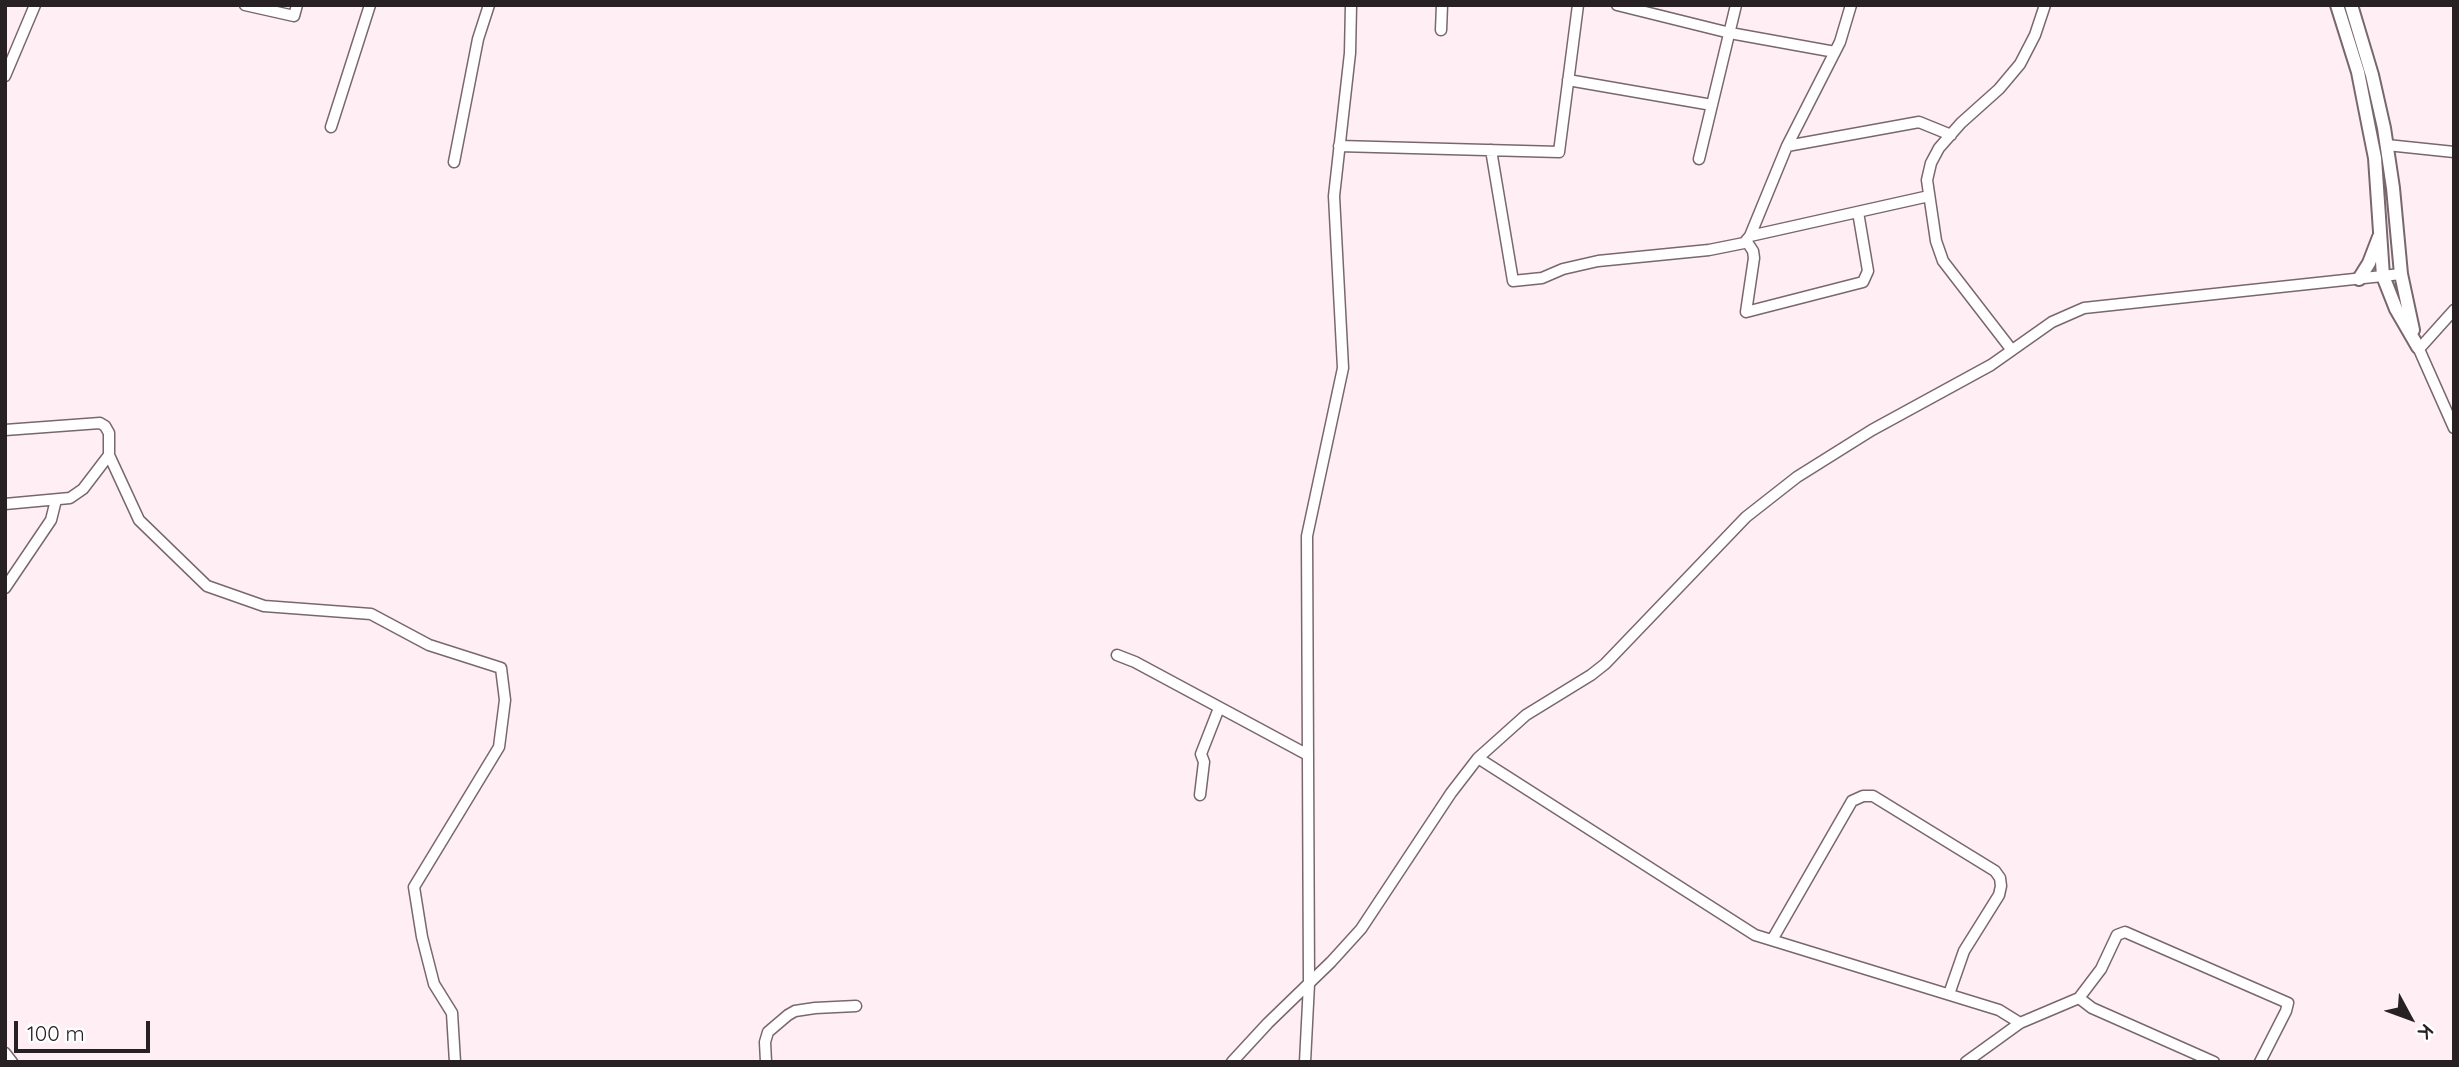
<!DOCTYPE html>
<style>
body{margin:0}
#map{position:relative;width:2459px;height:1067px;overflow:hidden;background:#ffeff5;font-family:Quicksand,sans-serif}
canvas{display:block}
.frame{position:absolute;inset:0;border:7px solid #282124;pointer-events:none}
.north{position:absolute;left:2375px;top:983px;width:70px;height:70px;-webkit-text-stroke:5px #fff;paint-order:stroke;rotate:131deg;font-size:19px;font-weight:700;line-height:28px;text-align:center;color:#282124}
.north::after{content:'';display:block;margin:auto;width:24px;height:32px;background:#282124;clip-path:polygon(50% 0,100% 100%,50% 72%,0 100%)}
.scale{position:absolute;left:14px;top:1021px;width:136px;height:32px;box-sizing:border-box;border:4px solid #282124;border-top:0;padding-left:9px;font-size:21px;line-height:24px;white-space:nowrap;color:#282124;-webkit-text-stroke:5px #fff;paint-order:stroke}
</style>
<div id="map">
<canvas width="2459" height="1067"></canvas>
<div class="frame"></div>
<div class="north">K</div>
<div class="scale">100 m</div>
</div>
<script>
const c = document.querySelector('canvas').getContext('2d');
c.lineJoin = 'round';
function poly(rows) {
  const path = new Path2D();
  for (const r of rows) {
    path.moveTo(r[0], r[1]);
    for (let i = 2; i < r.length; i += 2) path.lineTo(r[i], r[i + 1]);
  }
  return path;
}
function trace(path, color, width, dash) {
  c.strokeStyle = color;
  c.lineWidth = width;
  c.lineCap = dash ? 'butt' : 'round';
  c.setLineDash(dash || []);
  c.stroke(path);
}
const minor = poly([
 [245,5,294,16,297,5],
 [1617,5,1730,33,1835,52],
 [1441,30,1442,5],
 [5,76,35,5],
 [1568,80,1712,105],
 [331,127,370,5],
 [2387,145,2454,152],
 [1339,146,1559,152,1578,5],
 [1787,146,1919,122,1951,135],
 [1491,150,1513,281,1542,278,1563,269,1598,261,1709,250,1744,243,1750,236,1787,146,1840,42,1851,5],
 [1699,159,1736,5],
 [454,162,478,39,489,5],
 [1750,236,1929,196],
 [1747,242,1753,251,1754,258,1746,312,1863,282,1868,271,1858,212],
 [2418,347,2454,428],
 [2011,349,1943,261,1936,241,1927,180,1931,163,1939,148,1961,123,1999,89,2020,64,2035,35,2045,5],
 [2419,349,2454,310],
 [5,430,100,423,105,426,109,433,109,455,139,520,207,586,264,606,371,614,429,645,501,668,505,700,499,747,414,887,422,937,434,984,452,1013,455,1062],
 [5,504,70,498,83,489,109,455],
 [5,588,51,520,56,500],
 [1117,655,1135,662,1308,755],
 [1478,758,1755,935,1999,1010,2020,1023],
 [1200,795,1204,762,1201,754,1219,708],
 [1772,940,1852,801,1863,796,1873,796,1995,871,2000,878,2001,886,1999,895,1964,951,1949,994],
 [2079,998,2092,1008,2214,1062],
 [5,1053,12,1062],
 [766,1062,765,1042,768,1032,788,1015,795,1011,815,1008,856,1006],
 [1232,1062,1268,1023,1331,962,1361,929,1451,793,1478,758,1526,715,1591,675,1605,664,1746,517,1797,477,1872,430,1991,365,2052,322,2084,308,2401,274],
 [1305,1062,1309,984,1307,536,1343,368,1334,196,1350,53,1351,5],
 [1966,1062,2020,1023,2079,998,2101,969,2117,935,2125,932,2288,1003,2286,1011,2260,1062]
]);
const tertiary = poly([
 [2337,5,2358,72,2369,128,2375,158,2383,276,2396,309,2418,347],
 [2351,5,2372,75,2384,128,2393,188,2401,274,2413,330],
 [2359,279,2369,263,2379,237]
]);
trace(minor, '#78686d', 13);
trace(tertiary, '#78686d', 16);
trace(minor, '#fff', 10);
trace(tertiary, '#fff', 12);
</script>
